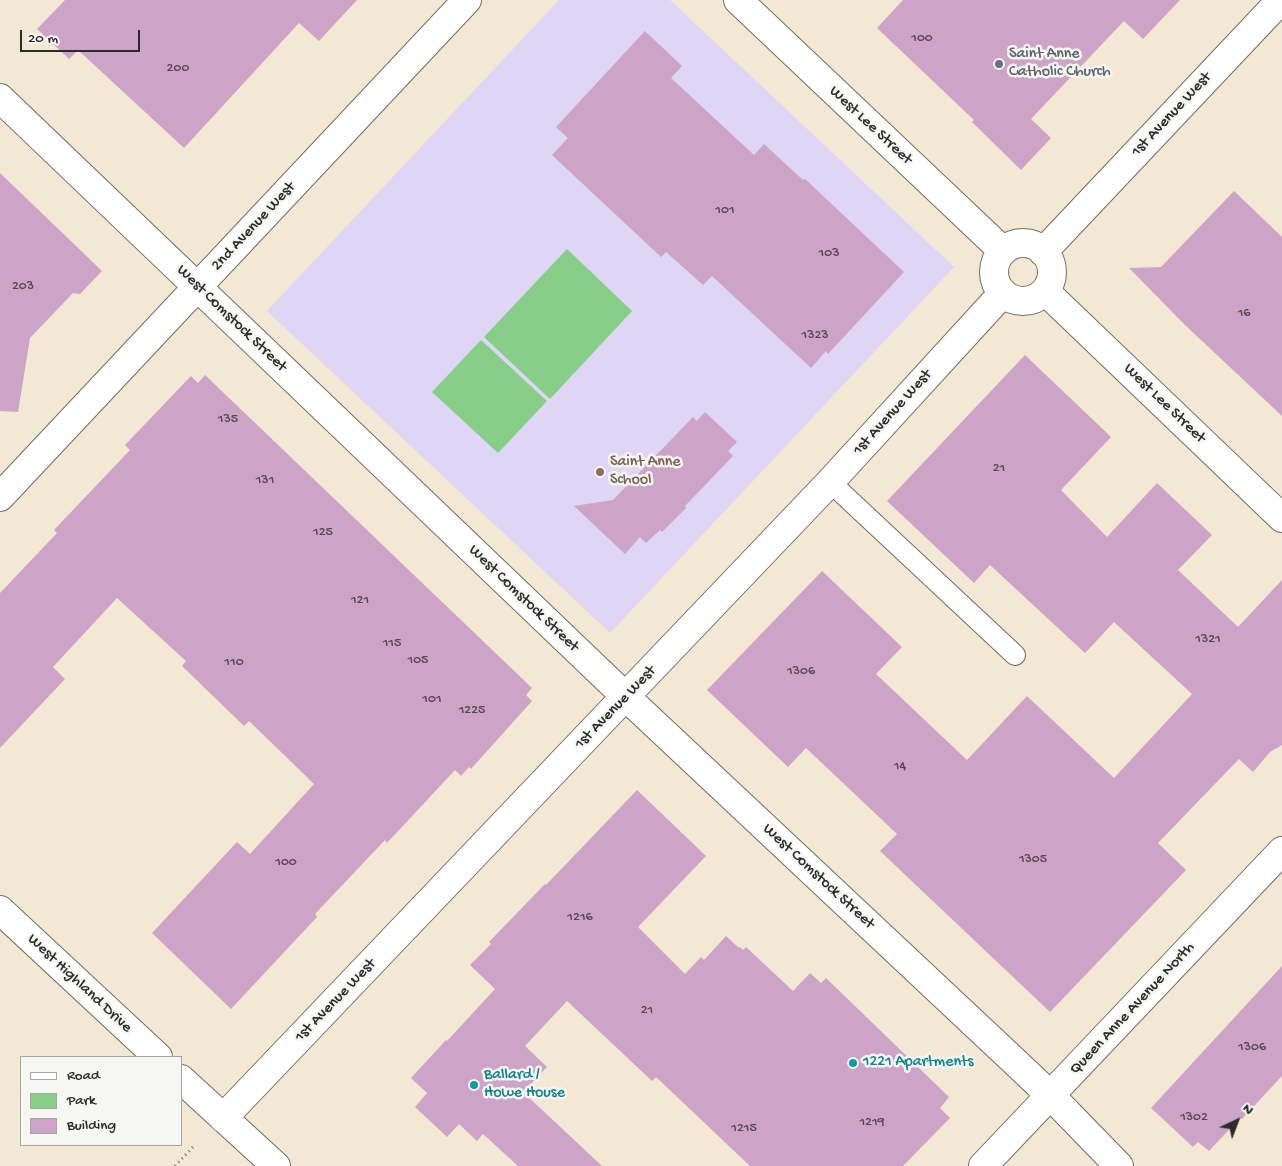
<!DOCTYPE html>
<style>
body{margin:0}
#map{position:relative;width:1282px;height:1166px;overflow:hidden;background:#f2e8d3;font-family:"Gochi Hand",sans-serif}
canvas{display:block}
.legend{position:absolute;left:20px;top:1056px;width:162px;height:90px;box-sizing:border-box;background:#f6f6f2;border:1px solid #a5a5a2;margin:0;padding:6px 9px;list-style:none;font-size:15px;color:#2b2b2b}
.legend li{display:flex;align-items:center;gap:10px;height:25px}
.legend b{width:25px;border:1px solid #a5a5a2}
.north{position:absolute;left:1212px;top:1096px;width:50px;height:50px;-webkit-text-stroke:4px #f6f6f2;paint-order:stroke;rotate:43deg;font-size:14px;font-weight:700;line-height:20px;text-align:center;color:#2b2b2b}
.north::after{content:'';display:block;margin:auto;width:18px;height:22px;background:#2b2b2b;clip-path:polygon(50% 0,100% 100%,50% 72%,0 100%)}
.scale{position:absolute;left:20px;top:30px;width:120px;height:22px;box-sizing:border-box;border:2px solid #2b2b2b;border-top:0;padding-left:6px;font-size:15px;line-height:18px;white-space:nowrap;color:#2b2b2b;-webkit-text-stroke:4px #f6f6f2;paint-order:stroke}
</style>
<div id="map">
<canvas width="1282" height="1166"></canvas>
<ul class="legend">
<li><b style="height:6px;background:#fff"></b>Road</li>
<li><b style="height:14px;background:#87ce89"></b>Park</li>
<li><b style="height:14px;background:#cea3c8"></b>Building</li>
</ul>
<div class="north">N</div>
<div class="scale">20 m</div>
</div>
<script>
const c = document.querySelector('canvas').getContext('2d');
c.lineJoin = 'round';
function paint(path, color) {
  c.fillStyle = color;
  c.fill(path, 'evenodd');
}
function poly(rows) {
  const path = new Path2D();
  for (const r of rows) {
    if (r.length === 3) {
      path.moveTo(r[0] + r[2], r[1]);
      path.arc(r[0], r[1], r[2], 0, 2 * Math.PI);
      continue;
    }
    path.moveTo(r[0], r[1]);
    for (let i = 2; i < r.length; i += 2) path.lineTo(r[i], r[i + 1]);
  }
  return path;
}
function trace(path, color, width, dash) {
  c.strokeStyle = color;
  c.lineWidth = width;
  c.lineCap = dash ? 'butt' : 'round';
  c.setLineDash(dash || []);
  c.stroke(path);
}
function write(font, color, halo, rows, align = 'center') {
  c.font = font + ' "Gochi Hand",sans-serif';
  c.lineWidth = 5;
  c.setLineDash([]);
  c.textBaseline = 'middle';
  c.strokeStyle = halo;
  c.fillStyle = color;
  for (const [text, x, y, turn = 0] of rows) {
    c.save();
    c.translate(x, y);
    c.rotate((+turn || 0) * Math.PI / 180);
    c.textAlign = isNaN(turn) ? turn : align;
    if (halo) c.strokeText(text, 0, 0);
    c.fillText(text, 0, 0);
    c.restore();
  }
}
paint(poly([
 [559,0,670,0,954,267,610,633,267,311]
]), '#dfd5f5');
paint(poly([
 [567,249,632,311,550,399,484,337],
 [481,340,547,401,498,453,432,392]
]), '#87ce89');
paint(poly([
 [65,0,357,0,319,41,299,23,184,148,78,50,69,59,37,29],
 [903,0,1180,0,1143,39,1124,21,1031,119,1051,138,1021,170,972,122,974,120,877,28],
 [645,31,682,66,671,78,754,155,764,144,803,180,805,179,904,272,828,354,826,351,811,368,712,276,703,285,666,252,661,257,552,155,568,138,556,127],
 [0,173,102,271,80,294,73,293,30,338,18,412,0,411],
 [1234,191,1282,237,1282,416,1185,325,1129,268,1161,267],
 [1025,355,1111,437,1061,490,1107,537,1157,483,1212,535,1178,570,1238,627,1282,580,1282,745,1270,752,1253,772,1239,759,1158,843,1186,870,1050,1012,880,851,897,834,806,748,788,767,707,690,822,571,902,647,876,674,967,760,1027,696,1114,778,1192,694,1114,622,1085,653,990,565,974,583,887,501],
 [205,375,532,688,526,695,532,701,471,769,469,767,461,776,455,770,387,843,385,840,315,914,317,917,231,1009,152,933,237,842,250,854,314,784,249,721,244,726,182,666,186,661,117,598,53,667,65,679,0,748,0,593,57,533,54,530,130,450,125,445,191,376,198,383],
 [705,412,737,442,728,451,733,456,685,506,686,508,662,532,660,530,646,543,640,537,625,554,574,506,613,500,693,417,697,421],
 [637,790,706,856,638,927,685,974,701,957,704,960,726,936,739,948,740,947,743,950,746,947,793,991,810,973,821,983,826,978,949,1097,940,1108,950,1118,903,1166,750,1166,656,1077,652,1081,567,1001,525,1046,547,1067,523,1092,602,1166,518,1166,483,1134,477,1141,459,1124,447,1137,415,1107,427,1093,411,1078,446,1040,447,1041,495,989,470,965,491,944,489,942,545,884,546,885],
 [1282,966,1282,1076,1242,1119,1240,1118,1209,1151,1198,1142,1193,1147,1151,1108]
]), '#cea3c8');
const service = poly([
 [830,482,1015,655]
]);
const minor = poly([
 [738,0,1003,251],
 [0,98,626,697,1013,1060,1050,1095,1119,1166],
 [1023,272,29],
 [1043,252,1281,0],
 [1045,291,1282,518],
 [0,497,467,0],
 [0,910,158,1057],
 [181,1079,276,1166],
 [223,1118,830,482,1003,293]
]);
const secondary = poly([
 [983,1166,1282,851]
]);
trace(service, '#716d66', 22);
trace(minor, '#716d66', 30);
trace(secondary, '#716d66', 30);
trace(poly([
 [175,1166,194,1146]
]), '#716d66', 3, [1, 4]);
trace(service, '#fff', 20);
trace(minor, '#fff', 28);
trace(secondary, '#fff', 28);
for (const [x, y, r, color] of [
 [999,64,5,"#6b7280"],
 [600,472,5,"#8d6e63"],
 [853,1063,5,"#0f9aa8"],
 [474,1085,5,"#0f9aa8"]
]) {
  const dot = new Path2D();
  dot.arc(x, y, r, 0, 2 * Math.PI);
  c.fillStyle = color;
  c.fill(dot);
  trace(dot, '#f6f6f2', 2);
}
write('14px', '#544952', null, [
 ["100",922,39],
 ["200",178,69],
 ["101",725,211],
 ["103",829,254],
 ["203",23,287],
 ["16",1244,314],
 ["1323",815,336],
 ["135",228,420],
 ["21",999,469],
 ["131",265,481],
 ["125",323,533],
 ["121",360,601],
 ["1321",1208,640],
 ["115",392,644],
 ["105",418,661],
 ["110",234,663],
 ["1306",801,672],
 ["101",432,700],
 ["1225",472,711],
 ["14",900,767],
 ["1305",1033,860],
 ["100",286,863],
 ["1216",580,918],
 ["21",647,1011],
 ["1306",1252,1048],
 ["1302",1194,1118],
 ["1219",872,1123],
 ["1215",744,1129]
]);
write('16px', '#5b616d', '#f6f6f2', [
 ["Saint Anne",1009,55],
 ["Catholic Church",1009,73]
], 'left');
write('16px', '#2b2b2b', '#f6f6f2', [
 ["1st Avenue West",1172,115,-47],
 ["West Lee Street",870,126,43],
 ["2nd Avenue West",254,227,-47],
 ["West Comstock Street",231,319,44],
 ["West Lee Street",1164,404,44],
 ["1st Avenue West",893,413,-48],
 ["West Comstock Street",523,599,44],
 ["1st Avenue West",616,708,-46],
 ["West Comstock Street",818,877,43],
 ["West Highland Drive",79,984,43],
 ["1st Avenue West",336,1001,-46],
 ["Queen Anne Avenue North",1133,1009,-47]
]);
write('16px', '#785e54', '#f6f6f2', [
 ["Saint Anne",610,463],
 ["School",610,481]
], 'left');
write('16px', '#0d838f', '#f6f6f2', [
 ["1221 Apartments",863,1063],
 ["Ballard /",484,1076],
 ["Howe House",484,1094]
], 'left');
</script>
